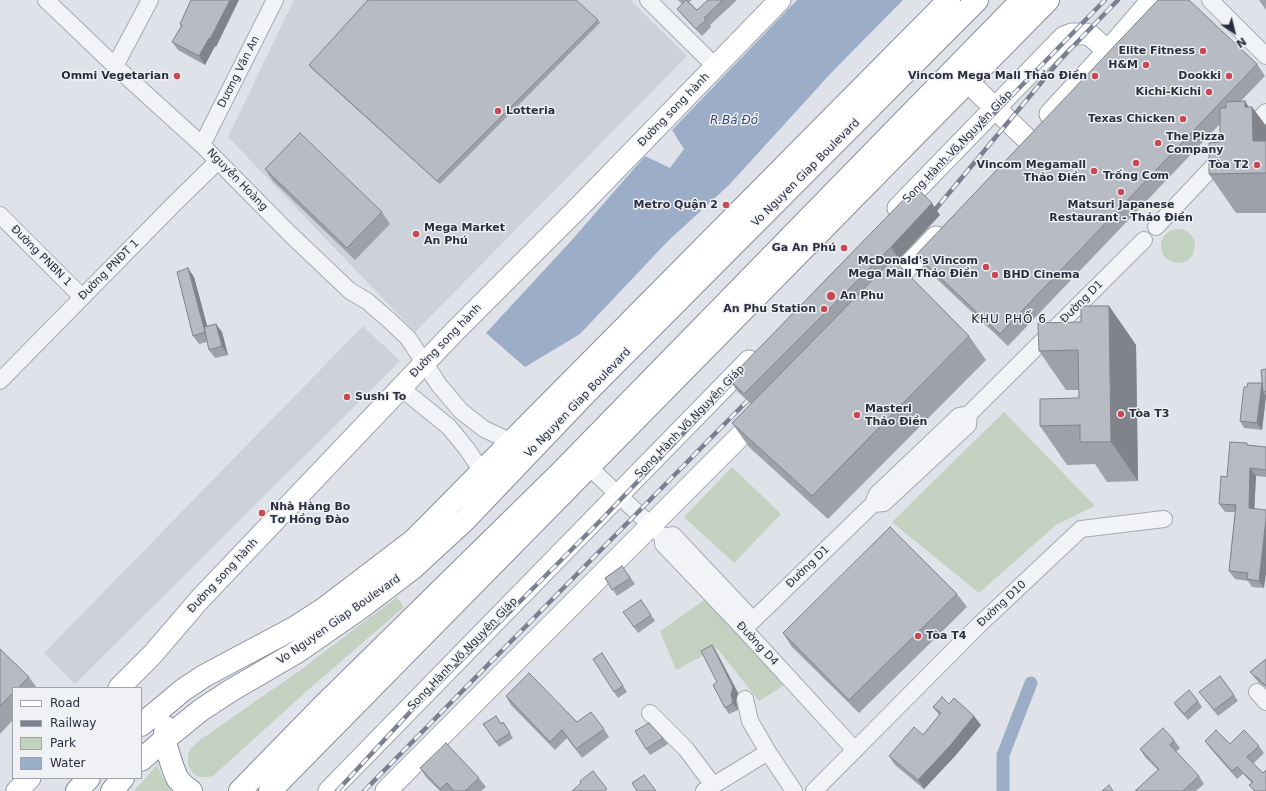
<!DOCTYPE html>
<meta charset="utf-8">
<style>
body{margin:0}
#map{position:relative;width:1266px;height:791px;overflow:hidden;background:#dfe2e8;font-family:"DejaVu Sans",sans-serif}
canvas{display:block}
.legend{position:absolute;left:12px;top:687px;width:130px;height:92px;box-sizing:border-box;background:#eff1f5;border:1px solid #a0a3ac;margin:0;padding:5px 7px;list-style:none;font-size:12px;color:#292f3e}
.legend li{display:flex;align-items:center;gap:8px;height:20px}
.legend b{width:20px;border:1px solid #a0a3ac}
.north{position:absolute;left:1214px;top:12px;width:40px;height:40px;-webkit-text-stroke:3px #eff1f5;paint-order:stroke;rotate:145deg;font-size:11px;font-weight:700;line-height:16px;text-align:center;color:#292f3e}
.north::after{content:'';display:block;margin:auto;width:14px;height:18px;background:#292f3e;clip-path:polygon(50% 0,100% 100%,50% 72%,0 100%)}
</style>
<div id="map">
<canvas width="1266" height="791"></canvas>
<ul class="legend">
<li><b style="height:5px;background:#fff"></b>Road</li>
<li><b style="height:5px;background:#798091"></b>Railway</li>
<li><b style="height:11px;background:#c3d1c1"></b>Park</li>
<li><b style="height:11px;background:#9badc7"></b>Water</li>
</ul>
<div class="north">N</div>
</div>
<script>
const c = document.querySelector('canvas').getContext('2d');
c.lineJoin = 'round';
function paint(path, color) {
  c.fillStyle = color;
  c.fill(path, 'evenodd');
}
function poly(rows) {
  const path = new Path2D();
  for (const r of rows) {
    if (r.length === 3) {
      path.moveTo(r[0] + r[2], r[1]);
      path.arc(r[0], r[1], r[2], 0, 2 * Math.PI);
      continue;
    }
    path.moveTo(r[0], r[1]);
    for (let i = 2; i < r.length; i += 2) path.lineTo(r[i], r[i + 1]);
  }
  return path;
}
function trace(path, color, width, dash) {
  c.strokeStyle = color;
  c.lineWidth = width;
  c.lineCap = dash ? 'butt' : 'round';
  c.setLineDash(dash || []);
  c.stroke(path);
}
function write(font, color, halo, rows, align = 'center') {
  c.font = font + ' "DejaVu Sans",sans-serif';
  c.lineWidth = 3;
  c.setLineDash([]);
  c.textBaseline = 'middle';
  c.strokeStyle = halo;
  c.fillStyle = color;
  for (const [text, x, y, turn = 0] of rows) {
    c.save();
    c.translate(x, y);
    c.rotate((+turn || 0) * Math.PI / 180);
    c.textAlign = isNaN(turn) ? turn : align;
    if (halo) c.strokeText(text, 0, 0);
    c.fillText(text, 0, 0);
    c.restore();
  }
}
paint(poly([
 [294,0,630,0,687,56,415,332,228,137],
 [363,326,400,361,75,684,44,653]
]), '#cdd1da');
paint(poly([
 [1178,246,17],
 [1004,412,1095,506,1056,525,979,593,892,522],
 [732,467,781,514,734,563,684,517],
 [397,597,404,607,308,690,213,776,208,777,199,777,193,773,188,765,188,755,191,748,200,740,299,671],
 [709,597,789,682,759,701,717,648,676,670,660,631],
 [157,765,163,778,172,791,134,791]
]), '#c3d1c1');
paint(poly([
 [797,0,903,0,832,72,729,185,668,241,580,334,525,367,486,333,571,241,645,156,670,168,684,149,672,130]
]), '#9badc7');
trace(poly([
 [1003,791,1003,755,1031,683]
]), '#9badc7', 13);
const minor = poly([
 [46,0,115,66,202,145,290,234,350,291,367,301,389,320,408,338,439,385,461,411,484,429,510,441],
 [648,0,716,67],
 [1210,0,1266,56],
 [115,66,150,0],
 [1245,134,1266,112],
 [202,145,275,0],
 [0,215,82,297],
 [1156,227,1223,156],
 [0,381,174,204,218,161],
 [401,388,449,427,467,449,481,470],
 [969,414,1144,240],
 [589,467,663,537,663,544,744,629,855,750],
 [663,537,673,535,753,620],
 [744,629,873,504,877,494,959,416,969,414,968,425,884,503,873,504],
 [1257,692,1266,702],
 [745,699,750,721,768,752],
 [650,713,686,749,713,785],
 [704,791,768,752,794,791],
 [814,791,979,625,1081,529,1164,519]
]);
const major = poly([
 [968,82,1027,139],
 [1050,114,1108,51,1152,0],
 [898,208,1064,37,1072,34,1086,34,1091,36,1108,51],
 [884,291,936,237],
 [119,688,152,655,200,599,455,331,581,205,780,0],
 [17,791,30,778],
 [329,791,749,361],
 [386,791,761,415]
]);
const highway = poly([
 [141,725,183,690,204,676,294,628,325,608,414,540,949,0],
 [166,727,164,740,173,768,177,778,183,785,191,791],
 [141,760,164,740,201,710,230,691,297,652,359,609,413,568,465,520,587,392,977,0],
 [77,791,89,778],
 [112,791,123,778],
 [240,791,323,706,560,473,1022,0],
 [270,791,1048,0]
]);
trace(minor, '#a5a9b2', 18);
trace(major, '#9fa5b3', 23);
trace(highway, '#878e9e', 24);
trace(minor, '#f2f3f6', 16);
trace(major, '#fff', 21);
trace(highway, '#fff', 22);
const rail = poly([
 [912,198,1105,0],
 [929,217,1060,60,1118,0],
 [337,791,411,711,603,518,739,375],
 [364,791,755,393]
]);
trace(rail, '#798091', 4.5);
trace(rail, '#eff1f5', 3, [9]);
paint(poly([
 [191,0,216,47,215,46,205,65,178,50,172,42,181,26,180,24],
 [678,0,692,0,689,2,697,10,708,0,737,0,710,25,711,27,702,36,683,16,677,9,682,4],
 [1259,0,1266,0,1266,10],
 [598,20,600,23,440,184,311,68,309,65],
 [1257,64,1265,76,1241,101,1249,107,1252,107,1266,126,1266,213,1236,213,1209,174,1220,142,1220,124,1008,346,924,267,916,255],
 [265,169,382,212,390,224,355,260,273,181],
 [916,187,940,215,896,262,969,336,986,360,828,519,749,447,732,423,751,404,737,391,729,379],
 [194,277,207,326,222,332,228,355,215,358,209,350,207,342,199,344,193,336],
 [1109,306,1136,345,1138,481,1107,482,1095,464,1067,465,1040,426,1079,398,1079,390,1066,390,1039,351,1081,322],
 [1266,369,1266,396,1262,430,1244,428,1240,421,1247,387,1262,383],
 [1248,445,1266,447,1266,477,1256,476,1254,509,1264,588,1252,587,1248,581,1235,579,1229,571,1235,512,1225,512,1219,504,1227,477],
 [622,566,635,584,617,596,605,578],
 [957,594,967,607,859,713,792,647,783,633],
 [641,600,655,621,638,633,623,612],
 [0,649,29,677,37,688,13,688,13,720,0,734],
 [716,651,738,693,736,701,738,710,729,714,725,708,717,682],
 [606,659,627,692,618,698,614,692],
 [1266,659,1266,688,1264,686,1259,683,1250,672],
 [1234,695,1238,701,1218,716,1204,698],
 [506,696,577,722,604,729,609,737,582,758,567,738,555,750,511,705],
 [1198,701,1202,707,1188,720,1179,710,1174,703],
 [949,704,981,725,955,756,924,789,895,765,889,756,923,735,939,715,933,707],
 [503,722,513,738,499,747,483,724,501,723],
 [663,738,668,744,650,755,646,749],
 [1174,740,1180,748,1176,752,1199,776,1204,784,1196,791,1135,791,1158,770,1145,757,1140,749],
 [1205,741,1230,744,1259,746,1264,753,1253,764,1266,791,1254,791,1249,785,1252,783,1243,774,1237,779,1210,748],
 [420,768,479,778,486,787,481,791,440,791,426,777]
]), '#9da1a9');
paint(poly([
 [230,0,239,0,216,47,210,39],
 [209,38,215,46,205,65,199,56],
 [1245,101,1252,112,1252,107,1266,126,1266,160,1253,141,1245,107],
 [932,203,940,215,899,259,891,247],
 [188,268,194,277,211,340,205,332],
 [1109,306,1136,345,1138,481,1111,442],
 [216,324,222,332,228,355,222,346],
 [1262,383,1263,392,1266,396,1262,430,1257,423],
 [1250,468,1256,476,1254,516,1249,508],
 [1266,518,1266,574,1264,588,1259,581],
 [712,645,716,651,738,693,736,701,738,710,733,703],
 [974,716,981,725,955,756,924,789,918,780]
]), '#808389');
const building = poly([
 [191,0,230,0,210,39,209,38,199,56,172,42,182,25,180,24,191,0],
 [368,0,576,0,598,20,437,181,309,65,368,0],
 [686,0,697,10,708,0,723,0,704,18,706,20,696,29,677,9,686,0],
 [1158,0,1189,0,1257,64,1000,334,916,255,1158,0],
 [1245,101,1245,107,1252,107,1253,141,1266,141,1266,173,1209,174,1209,143,1220,142,1220,108,1226,108,1226,102,1245,101],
 [300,133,382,212,347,248,265,169,300,133],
 [916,187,932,203,891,247,744,394,729,379,916,187],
 [893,259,969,336,812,496,732,423,893,259],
 [188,268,205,332,193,336,177,272,188,268],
 [1081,306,1109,306,1111,442,1080,442,1080,425,1040,426,1040,399,1079,398,1078,350,1039,351,1038,323,1081,322,1081,306],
 [216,324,222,346,209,350,204,327,216,324],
 [1266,369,1266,391,1263,392,1261,370,1266,369],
 [1248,383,1262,383,1257,423,1240,421,1244,387,1247,387,1248,383],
 [1230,442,1247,443,1247,445,1266,447,1266,470,1250,468,1249,508,1266,510,1266,518,1259,581,1247,579,1248,573,1229,571,1236,505,1219,504,1221,476,1227,477,1230,442],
 [890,527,957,594,849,700,783,633,890,527],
 [622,566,630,578,612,590,605,578,622,566],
 [641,600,651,615,634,627,623,612,641,600],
 [712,645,733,687,731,695,733,703,725,708,713,685,717,682,701,651,712,645],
 [0,649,29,677,18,688,13,688,13,693,0,706,0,649],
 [602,653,623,686,614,692,593,659,602,653],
 [1266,659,1266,686,1258,678,1253,675,1250,672,1266,659],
 [529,673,577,722,591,712,604,729,576,749,562,730,550,742,506,696,529,673],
 [1220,676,1234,695,1214,710,1199,692,1220,676],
 [1189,690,1198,701,1184,714,1174,703,1189,690],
 [942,697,949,704,954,698,974,716,949,747,918,780,889,756,914,727,923,735,941,713,933,707,942,697],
 [496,716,501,724,503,722,510,733,496,742,483,724,496,716],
 [649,723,663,738,646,749,635,731,649,723],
 [1163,728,1174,740,1170,745,1199,776,1183,791,1135,791,1159,769,1140,749,1163,728],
 [1216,730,1230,744,1244,730,1259,746,1247,757,1263,773,1266,770,1266,791,1255,791,1249,785,1253,782,1237,767,1232,771,1205,741,1216,730],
 [446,743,479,778,465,791,454,791,447,783,440,789,420,768,446,743],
 [593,771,607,789,604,791,572,791,581,783,580,781,593,771],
 [644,775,656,791,637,791,632,783,644,775],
 [1109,785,1113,791,1102,791,1109,785]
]);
paint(building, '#b7bbc4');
trace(building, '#808389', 1);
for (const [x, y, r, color] of [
 [1203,51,4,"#c94851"],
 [1146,65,4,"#c94851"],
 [177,76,4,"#c94851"],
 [1095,76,4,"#c94851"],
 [1229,76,4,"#c94851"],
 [1209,92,4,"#c94851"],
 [498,111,4,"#c94851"],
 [1183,119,4,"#c94851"],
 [1158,143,4,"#c94851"],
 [1136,163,4,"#c94851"],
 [1257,165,4,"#c94851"],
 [1094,171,4,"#c94851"],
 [1121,192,4,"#c94851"],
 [726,205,4,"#c94851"],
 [416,234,4,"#c94851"],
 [844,248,4,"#c94851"],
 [986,267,4,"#c94851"],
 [995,275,4,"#c94851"],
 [831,296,5,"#c94851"],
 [824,309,4,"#c94851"],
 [347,397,4,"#c94851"],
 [1121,414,4,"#c94851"],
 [857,415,4,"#c94851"],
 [262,513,4,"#c94851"],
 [918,636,4,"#c94851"]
]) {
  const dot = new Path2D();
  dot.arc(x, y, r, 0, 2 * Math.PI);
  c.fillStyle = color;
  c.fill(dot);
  trace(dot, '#eff1f5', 1.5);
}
write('bold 11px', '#292f3e', '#eff1f5', [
 ["Elite Fitness",1195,51],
 ["H&M",1138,65],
 ["Ommi Vegetarian",169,76],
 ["Vincom Mega Mall Thảo Điền",1087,76],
 ["Dookki",1221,76],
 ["Kichi-Kichi",1201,92],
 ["Lotteria",506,111,"left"],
 ["Texas Chicken",1175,119],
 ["The Pizza",1166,137,"left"],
 ["Company",1166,150,"left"],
 ["Vincom Megamall",1086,165],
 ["Thảo Điền",1086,178],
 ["Tòa T2",1249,165],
 ["Trống Cơm",1136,176,"center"],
 ["Metro Quận 2",718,205],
 ["Matsuri Japanese",1121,205,"center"],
 ["Restaurant - Thảo Điền",1121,218,"center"],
 ["Mega Market",424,228,"left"],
 ["An Phú",424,241,"left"],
 ["Ga An Phú",836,248],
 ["McDonald's Vincom",978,261],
 ["Mega Mall Thảo Điền",978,274],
 ["BHD Cinema",1003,275,"left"],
 ["An Phu",840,296,"left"],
 ["An Phu Station",816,309],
 ["Sushi To",355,397,"left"],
 ["Masteri",865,409,"left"],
 ["Thảo Điền",865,422,"left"],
 ["Tòa T3",1129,414,"left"],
 ["Nhà Hàng Bo",270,507,"left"],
 ["Tơ Hồng Đào",270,520,"left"],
 ["Tòa T4",926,636,"left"]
], 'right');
write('11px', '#292f3e', '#eff1f5', [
 ["Dương Văn An",239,72,-63],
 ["Đường song hành",674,110,-46],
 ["Song Hành Võ Nguyên Giáp",958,147,-46],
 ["Vo Nguyen Giap Boulevard",806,173,-45],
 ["Nguyễn Hoàng",237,180,46],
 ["Đường PNBN 1",41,256,45],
 ["Đường PNĐT 1",109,270,-45],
 ["Đường D1",1082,302,-45],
 ["Đường song hành",446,341,-46],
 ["Vo Nguyen Giap Boulevard",578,403,-46],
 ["Song Hành Võ Nguyên Giáp",690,422,-46],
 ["Đường D1",808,567,-44],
 ["Đường song hành",223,576,-47],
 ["Đường D10",1002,604,-43],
 ["Vo Nguyen Giap Boulevard",339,620,-35],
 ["Đường D4",757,644,47],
 ["Song Hành Võ Nguyên Giáp",463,654,-46]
]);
write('italic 12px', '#344a71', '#eff1f5', [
 ["R.Bá Đỏ",734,121]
]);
c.letterSpacing = '1px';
write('12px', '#1b202f', '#eff1f5', [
 ["KHU PHỐ 6",1009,320]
]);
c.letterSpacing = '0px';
</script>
